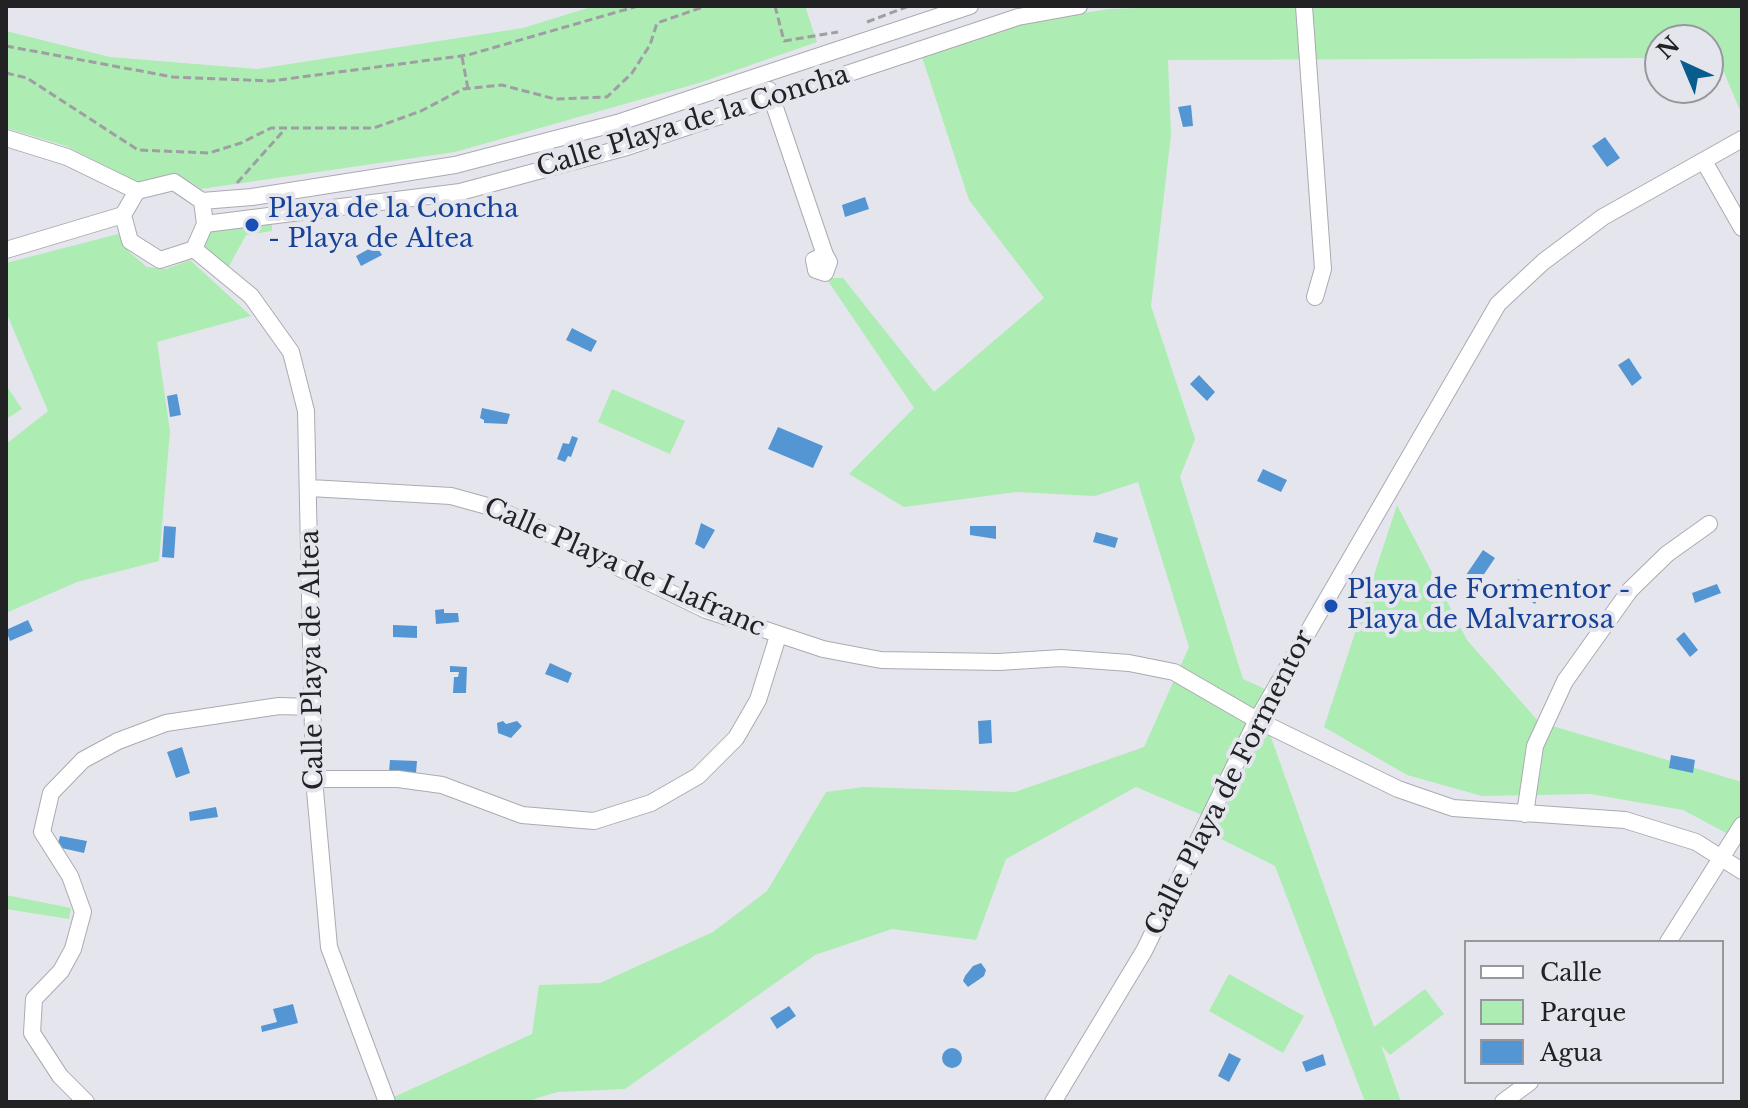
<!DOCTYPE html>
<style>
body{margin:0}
#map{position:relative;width:1748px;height:1108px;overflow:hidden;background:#e5e6ed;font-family:"Libre Baskerville",serif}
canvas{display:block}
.frame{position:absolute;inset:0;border:8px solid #222224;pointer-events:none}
.legend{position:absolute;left:1464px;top:940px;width:260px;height:144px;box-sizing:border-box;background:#e5e6ed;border:2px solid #97989d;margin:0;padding:10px 14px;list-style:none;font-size:24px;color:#222224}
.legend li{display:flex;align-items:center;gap:16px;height:40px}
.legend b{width:40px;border:2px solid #97989d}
.north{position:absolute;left:1644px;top:24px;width:80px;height:80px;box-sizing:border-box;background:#e5e6ed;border:2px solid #97989d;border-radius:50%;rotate:316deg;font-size:22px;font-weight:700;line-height:32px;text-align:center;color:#222224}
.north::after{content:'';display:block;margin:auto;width:28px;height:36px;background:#095c8e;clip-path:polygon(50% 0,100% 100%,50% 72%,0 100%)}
</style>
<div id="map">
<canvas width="1748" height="1108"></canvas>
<div class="frame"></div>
<ul class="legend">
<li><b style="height:10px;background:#fff"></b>Calle</li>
<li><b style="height:22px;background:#adecb3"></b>Parque</li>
<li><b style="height:22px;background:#5495d3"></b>Agua</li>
</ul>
<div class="north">N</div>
</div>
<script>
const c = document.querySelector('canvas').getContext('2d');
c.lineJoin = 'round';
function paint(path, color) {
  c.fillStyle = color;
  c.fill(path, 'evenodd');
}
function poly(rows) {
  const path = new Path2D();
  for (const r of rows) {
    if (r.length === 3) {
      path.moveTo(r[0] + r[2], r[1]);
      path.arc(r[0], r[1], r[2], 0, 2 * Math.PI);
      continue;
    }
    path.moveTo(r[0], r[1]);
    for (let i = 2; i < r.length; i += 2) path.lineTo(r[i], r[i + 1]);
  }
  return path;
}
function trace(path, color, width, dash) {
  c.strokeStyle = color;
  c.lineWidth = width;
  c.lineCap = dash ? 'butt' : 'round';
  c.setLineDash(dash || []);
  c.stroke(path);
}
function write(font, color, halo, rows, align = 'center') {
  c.font = font + ' "Libre Baskerville",serif';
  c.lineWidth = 8;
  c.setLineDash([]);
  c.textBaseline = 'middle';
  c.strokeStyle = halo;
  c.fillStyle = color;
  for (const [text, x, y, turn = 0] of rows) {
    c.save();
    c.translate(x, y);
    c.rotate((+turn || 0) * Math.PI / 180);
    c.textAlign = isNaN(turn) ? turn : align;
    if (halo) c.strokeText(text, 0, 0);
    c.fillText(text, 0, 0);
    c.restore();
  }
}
paint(poly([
 [594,6,805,6,817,42,699,83,455,152,201,189,176,173,138,182,66,146,6,128,6,31,110,57,257,69,523,28],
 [1193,6,1742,6,1742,115,1718,58,1708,57,1708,40,1660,40,1660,58,1168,60,1171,135,1151,306,1195,439,1180,477,1243,679,1265,689,1202,815,1136,787,1006,859,976,940,892,929,815,955,625,1089,557,1092,525,1102,396,1102,394,1097,532,1034,539,985,600,983,713,932,767,891,826,792,863,787,1015,792,1144,747,1189,647,1138,482,1095,496,1016,492,904,507,849,474,914,408,826,278,843,278,934,392,1044,298,969,200,922,57,1030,21,1109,9],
 [272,221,272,231,246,235,228,268,200,246,208,227],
 [118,234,129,252,147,267,166,269,190,260,251,316,157,342,170,431,159,561,77,582,6,613,6,444,48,411,6,312,6,263],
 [8,388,22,409,6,419,6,389],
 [612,389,685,421,670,454,598,422],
 [1397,505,1467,640,1539,722,1742,782,1742,821,1730,835,1683,810,1590,794,1482,796,1407,775,1324,727],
 [1267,726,1374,1027,1425,989,1444,1014,1390,1055,1381,1045,1401,1102,1365,1102,1275,866,1211,834],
 [6,895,71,908,69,919,6,909],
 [1229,974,1304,1016,1283,1053,1209,1011]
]), '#adecb3');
paint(poly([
 [1191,105,1193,126,1183,127,1178,107],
 [1605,137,1620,158,1607,167,1592,146],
 [865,197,869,209,845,217,842,205],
 [376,245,382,255,361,266,356,256],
 [572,328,597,341,591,352,566,340],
 [1629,358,1642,378,1632,386,1618,365],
 [1199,375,1215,392,1207,401,1190,384],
 [177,394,181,415,170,417,167,396],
 [482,408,510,414,507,424,484,423,484,420,480,418],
 [778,427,823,446,813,468,768,449],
 [572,436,578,438,571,457,568,456,565,462,557,459,563,443,569,444],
 [1263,469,1287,480,1281,492,1257,481],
 [701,523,715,530,704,549,695,544],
 [164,526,176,527,174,558,162,557],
 [970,526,996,526,996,539,970,535],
 [1096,532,1118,538,1115,548,1093,542],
 [1483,550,1495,558,1478,583,1466,575],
 [1518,579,1542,592,1535,604,1512,590],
 [1717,584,1721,593,1695,603,1692,593],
 [444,609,444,613,458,613,459,622,436,624,435,610],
 [28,620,33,631,10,641,6,630],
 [393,625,417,626,417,638,393,637],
 [1684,632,1698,650,1690,657,1676,639],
 [550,663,572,673,568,683,545,674],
 [450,666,467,667,466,693,453,693,454,677,458,677,459,672,450,672],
 [991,720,992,743,979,744,978,721],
 [503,721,506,724,517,721,522,726,511,738,498,733,497,723],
 [182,747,190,773,176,778,167,752],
 [1671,755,1695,760,1693,773,1669,768],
 [390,760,417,761,416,773,389,772],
 [216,807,218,817,190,821,189,812],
 [60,836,87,841,84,853,57,847],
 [981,963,986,970,984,976,968,987,963,981,965,976,973,966],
 [293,1004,298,1023,262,1032,261,1026,277,1022,273,1009],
 [789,1006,796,1016,777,1029,770,1018],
 [952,1058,10],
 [1229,1053,1241,1059,1229,1082,1218,1076],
 [1323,1054,1326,1065,1306,1072,1302,1062]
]), '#5495d3');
const minor = poly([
 [1304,6,1323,269,1315,297],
 [769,90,825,255],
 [6,138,67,157,137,191],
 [1705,163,1742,228],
 [174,182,202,201,205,224,194,249,160,260,130,241,123,215,137,191,174,182],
 [202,201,252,197,455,165,617,123,970,6],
 [205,224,460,192,627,147,1018,17,1079,6],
 [194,249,251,296,291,352,306,411,314,779,329,947,387,1102],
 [6,250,123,215],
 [825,255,829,262,825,273,816,270,814,260,825,255],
 [310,488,451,496,498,509,706,610,823,649,881,660,999,662,1061,658,1129,663,1174,672,1257,720,1398,789,1453,808,1625,820,1696,842,1742,871],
 [314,779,398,779,442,785,522,815,594,821,651,803,698,776,736,738,758,700,778,636],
 [1525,814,1535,746,1565,681,1630,590,1667,554,1709,524],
 [1668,942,1742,825],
 [86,1102,60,1076,32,1033,34,999,61,971,73,949,83,912,70,876,42,832,51,793,83,760,118,741,166,723,279,706,312,707],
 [1053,1102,1144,951,1257,720,1498,304,1543,262,1603,217,1742,139],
 [1503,1102,1530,1082]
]);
trace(minor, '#aaaab1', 18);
trace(poly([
 [775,6,784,41,838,32],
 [867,22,909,6],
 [6,46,173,77,271,81,468,55,638,6],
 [462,57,468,89],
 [6,73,27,78,138,150,209,153,241,143,271,128,374,128,421,111,463,89,502,85,555,99,607,97,632,73,650,45,657,23,706,6],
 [237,183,285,129]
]), '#9e9ea3', 3, [8, 4]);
trace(minor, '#fff', 16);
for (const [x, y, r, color] of [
 [252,225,8,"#1a4fb4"],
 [1331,606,8,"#1a4fb4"]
]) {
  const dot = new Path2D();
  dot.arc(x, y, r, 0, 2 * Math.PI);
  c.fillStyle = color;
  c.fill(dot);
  trace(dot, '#e5e6ed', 3);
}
write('26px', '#222224', '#e5e6ed', [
 ["Calle Playa de la Concha",693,122,-17],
 ["Calle Playa de Llafranc",624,568,24],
 ["Calle Playa de Altea",313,660,-91],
 ["Calle Playa de Formentor",1230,783,-63]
]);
write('26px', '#164399', '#e5e6ed', [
 ["Playa de la Concha",268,210],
 ["- Playa de Altea",268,240],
 ["Playa de Formentor -",1347,591],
 ["Playa de Malvarrosa",1347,621]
], 'left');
</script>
